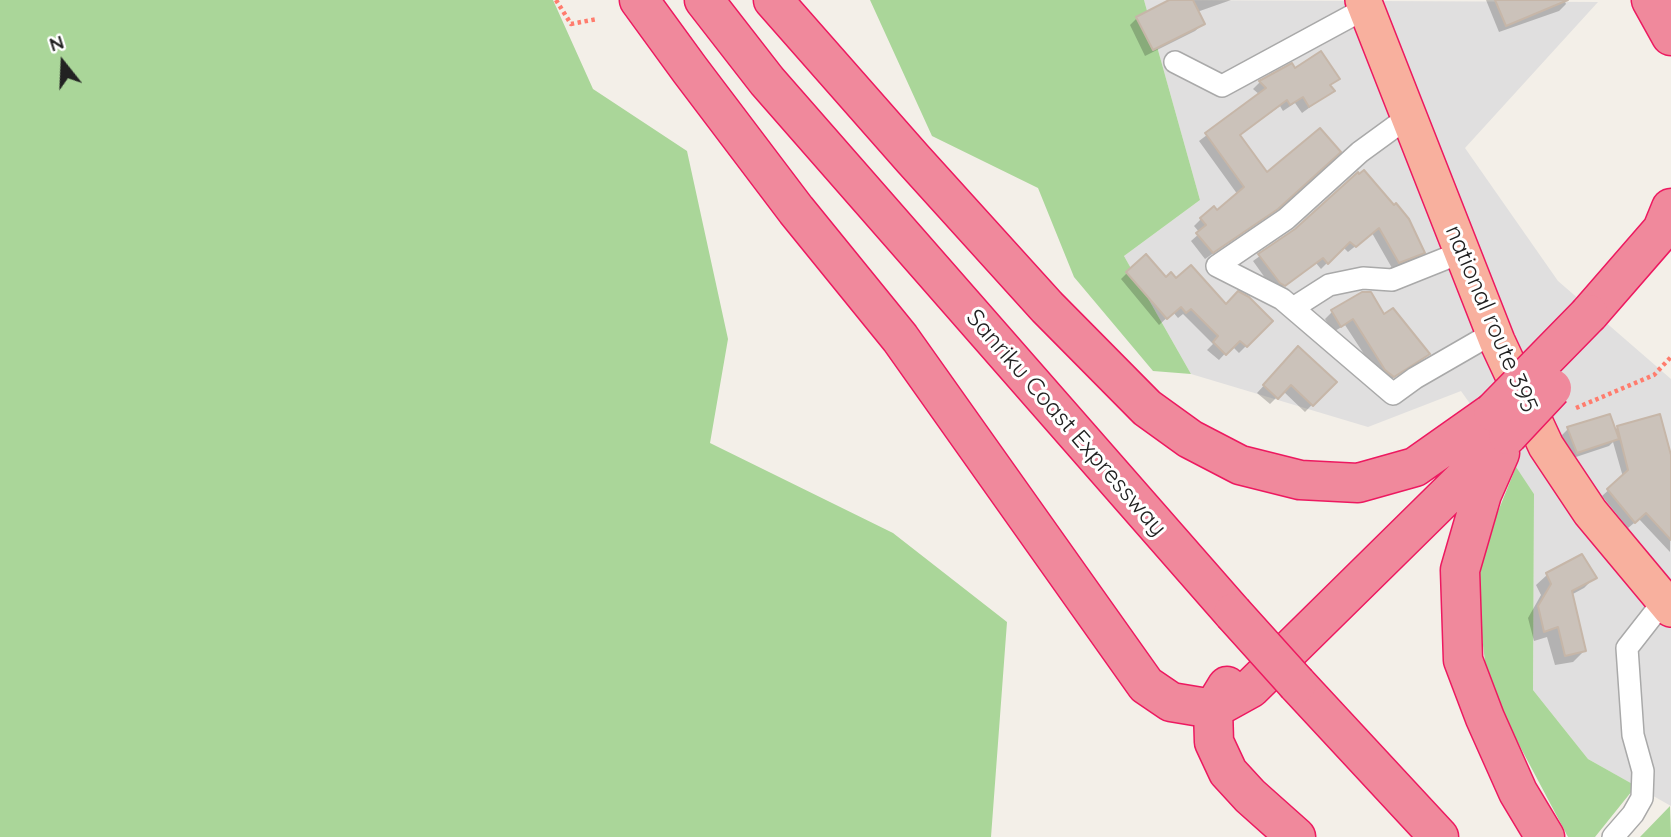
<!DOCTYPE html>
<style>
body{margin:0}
#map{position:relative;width:1671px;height:837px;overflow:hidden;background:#f3efe8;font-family:Quicksand,sans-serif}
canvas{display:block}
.north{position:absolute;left:28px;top:28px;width:70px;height:70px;-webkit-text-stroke:5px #fff;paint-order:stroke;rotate:342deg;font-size:19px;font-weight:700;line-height:28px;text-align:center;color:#222}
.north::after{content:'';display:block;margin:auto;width:24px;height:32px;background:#222;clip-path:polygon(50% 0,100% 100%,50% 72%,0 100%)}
</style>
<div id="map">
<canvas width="1671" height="837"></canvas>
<div class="north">N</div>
</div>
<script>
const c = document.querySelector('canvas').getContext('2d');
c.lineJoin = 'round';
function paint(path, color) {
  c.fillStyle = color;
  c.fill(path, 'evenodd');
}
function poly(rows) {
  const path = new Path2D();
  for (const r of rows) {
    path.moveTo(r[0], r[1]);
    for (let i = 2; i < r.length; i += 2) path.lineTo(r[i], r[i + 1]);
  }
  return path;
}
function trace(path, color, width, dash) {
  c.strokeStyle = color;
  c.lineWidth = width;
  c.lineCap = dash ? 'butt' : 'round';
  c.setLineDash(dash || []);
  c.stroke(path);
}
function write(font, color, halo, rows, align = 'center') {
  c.font = font + ' Quicksand,sans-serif';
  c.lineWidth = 6;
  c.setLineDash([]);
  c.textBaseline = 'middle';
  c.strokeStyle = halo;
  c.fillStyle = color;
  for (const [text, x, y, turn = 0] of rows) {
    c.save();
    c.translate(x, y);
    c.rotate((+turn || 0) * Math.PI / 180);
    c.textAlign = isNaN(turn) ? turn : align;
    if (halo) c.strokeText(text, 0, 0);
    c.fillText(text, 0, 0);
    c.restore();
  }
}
paint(poly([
 [1144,0,1598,2,1465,148,1558,281,1671,379,1671,806,1588,759,1533,690,1534,494,1461,391,1368,427,1191,374,1124,256,1200,200]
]), '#e0dfdf');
paint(poly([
 [0,0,553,0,593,89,687,151,728,339,710,443,893,533,1007,622,991,837,0,837],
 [870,0,1144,0,1200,200,1124,256,1191,374,1153,371,1074,277,1038,188,932,136],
 [1516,467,1534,494,1533,690,1588,759,1636,786,1595,837,1568,837,1488,686,1474,571],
 [1670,806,1671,837,1640,837]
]), '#aad699');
paint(poly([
 [1173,0,1231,0,1197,12,1203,24,1195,31,1145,56,1130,25,1137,18],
 [1486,0,1564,0,1566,4,1559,11,1499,32],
 [1291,65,1295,71,1337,78,1329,86,1332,91,1302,113,1295,103,1283,111,1280,106,1238,136,1267,175,1331,159,1269,215,1205,259,1191,241,1200,233,1194,226,1201,219,1217,212,1238,195,1199,141,1260,95,1253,89,1260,82],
 [1357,174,1423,252,1417,259,1392,268,1372,233,1348,252,1343,247,1321,269,1316,263,1277,291,1273,289,1253,261,1296,230],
 [1127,273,1165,280,1225,307,1271,321,1239,353,1232,346,1219,360,1207,350,1213,344,1183,314,1178,318,1173,312,1159,325,1121,279],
 [1332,312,1384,317,1427,354,1386,383,1379,377,1345,325,1333,332,1325,319],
 [1292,355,1334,382,1305,412,1283,391,1270,404,1257,393],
 [1618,427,1671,462,1670,552,1639,519,1628,528,1602,496,1623,477,1613,442,1609,446,1570,459,1561,436,1568,429,1614,431],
 [1581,556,1594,578,1584,588,1571,595,1584,651,1573,662,1555,665,1547,637,1534,641,1528,618,1541,595,1536,585,1547,575]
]), '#0003');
const building = poly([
 [1169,0,1193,0,1205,24,1153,50,1136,17,1169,0],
 [1495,0,1568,0,1506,26,1495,0],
 [1321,51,1340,79,1330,85,1335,91,1309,107,1303,97,1290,105,1287,100,1240,135,1267,172,1320,128,1341,152,1278,209,1213,253,1196,233,1206,225,1200,218,1214,206,1217,210,1244,187,1205,133,1266,88,1259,81,1292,63,1295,68,1321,51],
 [1364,170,1394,205,1396,203,1409,219,1425,253,1399,263,1379,228,1356,247,1350,242,1328,264,1323,258,1285,286,1280,283,1258,254,1295,229,1358,172,1359,174,1364,170],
 [1146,254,1166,277,1171,272,1176,278,1191,265,1226,304,1238,291,1249,297,1273,321,1247,347,1240,341,1226,355,1213,342,1218,336,1191,309,1186,313,1181,307,1167,319,1126,272,1146,254],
 [1362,292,1371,292,1384,314,1393,308,1430,354,1394,377,1385,370,1353,319,1341,327,1331,310,1362,292],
 [1298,346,1337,382,1313,406,1291,385,1278,399,1263,385,1298,346],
 [1610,414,1619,439,1577,453,1567,427,1610,414],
 [1660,414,1671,455,1671,540,1646,513,1635,523,1607,489,1628,470,1617,426,1660,414],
 [1582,554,1597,578,1572,591,1586,651,1565,656,1558,627,1544,632,1538,606,1551,584,1546,573,1582,554]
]);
paint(building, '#cbc2ba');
trace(building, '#c6b6a8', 2);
const minor = poly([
 [1175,62,1222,86,1366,8],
 [1408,117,1360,152,1286,219,1217,266,1282,299,1393,394,1415,378,1493,333],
 [1293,308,1329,285,1363,278,1392,280,1462,252],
 [1613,837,1633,814,1642,798,1643,771,1633,735,1627,648,1663,602]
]);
const trunk = poly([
 [1363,0,1497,341,1546,446,1590,512,1671,609]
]);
const motorway = poly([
 [639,0,690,70,796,210,900,338,1146,685,1171,702,1213,709,1251,688,1508,435],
 [704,0,767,81,1233,613],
 [773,0,913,159,1047,307,1147,408,1190,439,1240,465,1300,480,1358,483,1415,467,1493,412],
 [1651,0,1671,36],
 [1589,314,1662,230,1671,208],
 [1500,453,1482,494,1460,570,1463,660,1485,718,1518,792,1545,837],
 [1297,684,1439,837],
 [1227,686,1213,709,1214,742,1228,772,1250,796,1296,837]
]);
trace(minor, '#a9a9a9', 24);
trace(trunk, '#ed1960', 38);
trace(motorway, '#ed1960', 41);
trace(poly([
 [556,0,571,24,597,19],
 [1576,408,1654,375,1671,357]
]), '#ff7c6d', 4.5, [3.5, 3.5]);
trace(minor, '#fff', 21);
trace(trunk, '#f8b09e', 35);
trace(motorway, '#f0899c', 38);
const motorwayBridge = poly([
 [1493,412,1589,314],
 [1508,435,1552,388],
 [1233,613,1297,684]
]);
trace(motorwayBridge, '#ed1960', 41, []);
trace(motorwayBridge, '#f0899c', 38);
write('24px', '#222', '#fff', [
 ["national route 395",1491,319,67],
 ["Sanriku Coast Expressway",1066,423,49]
]);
</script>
